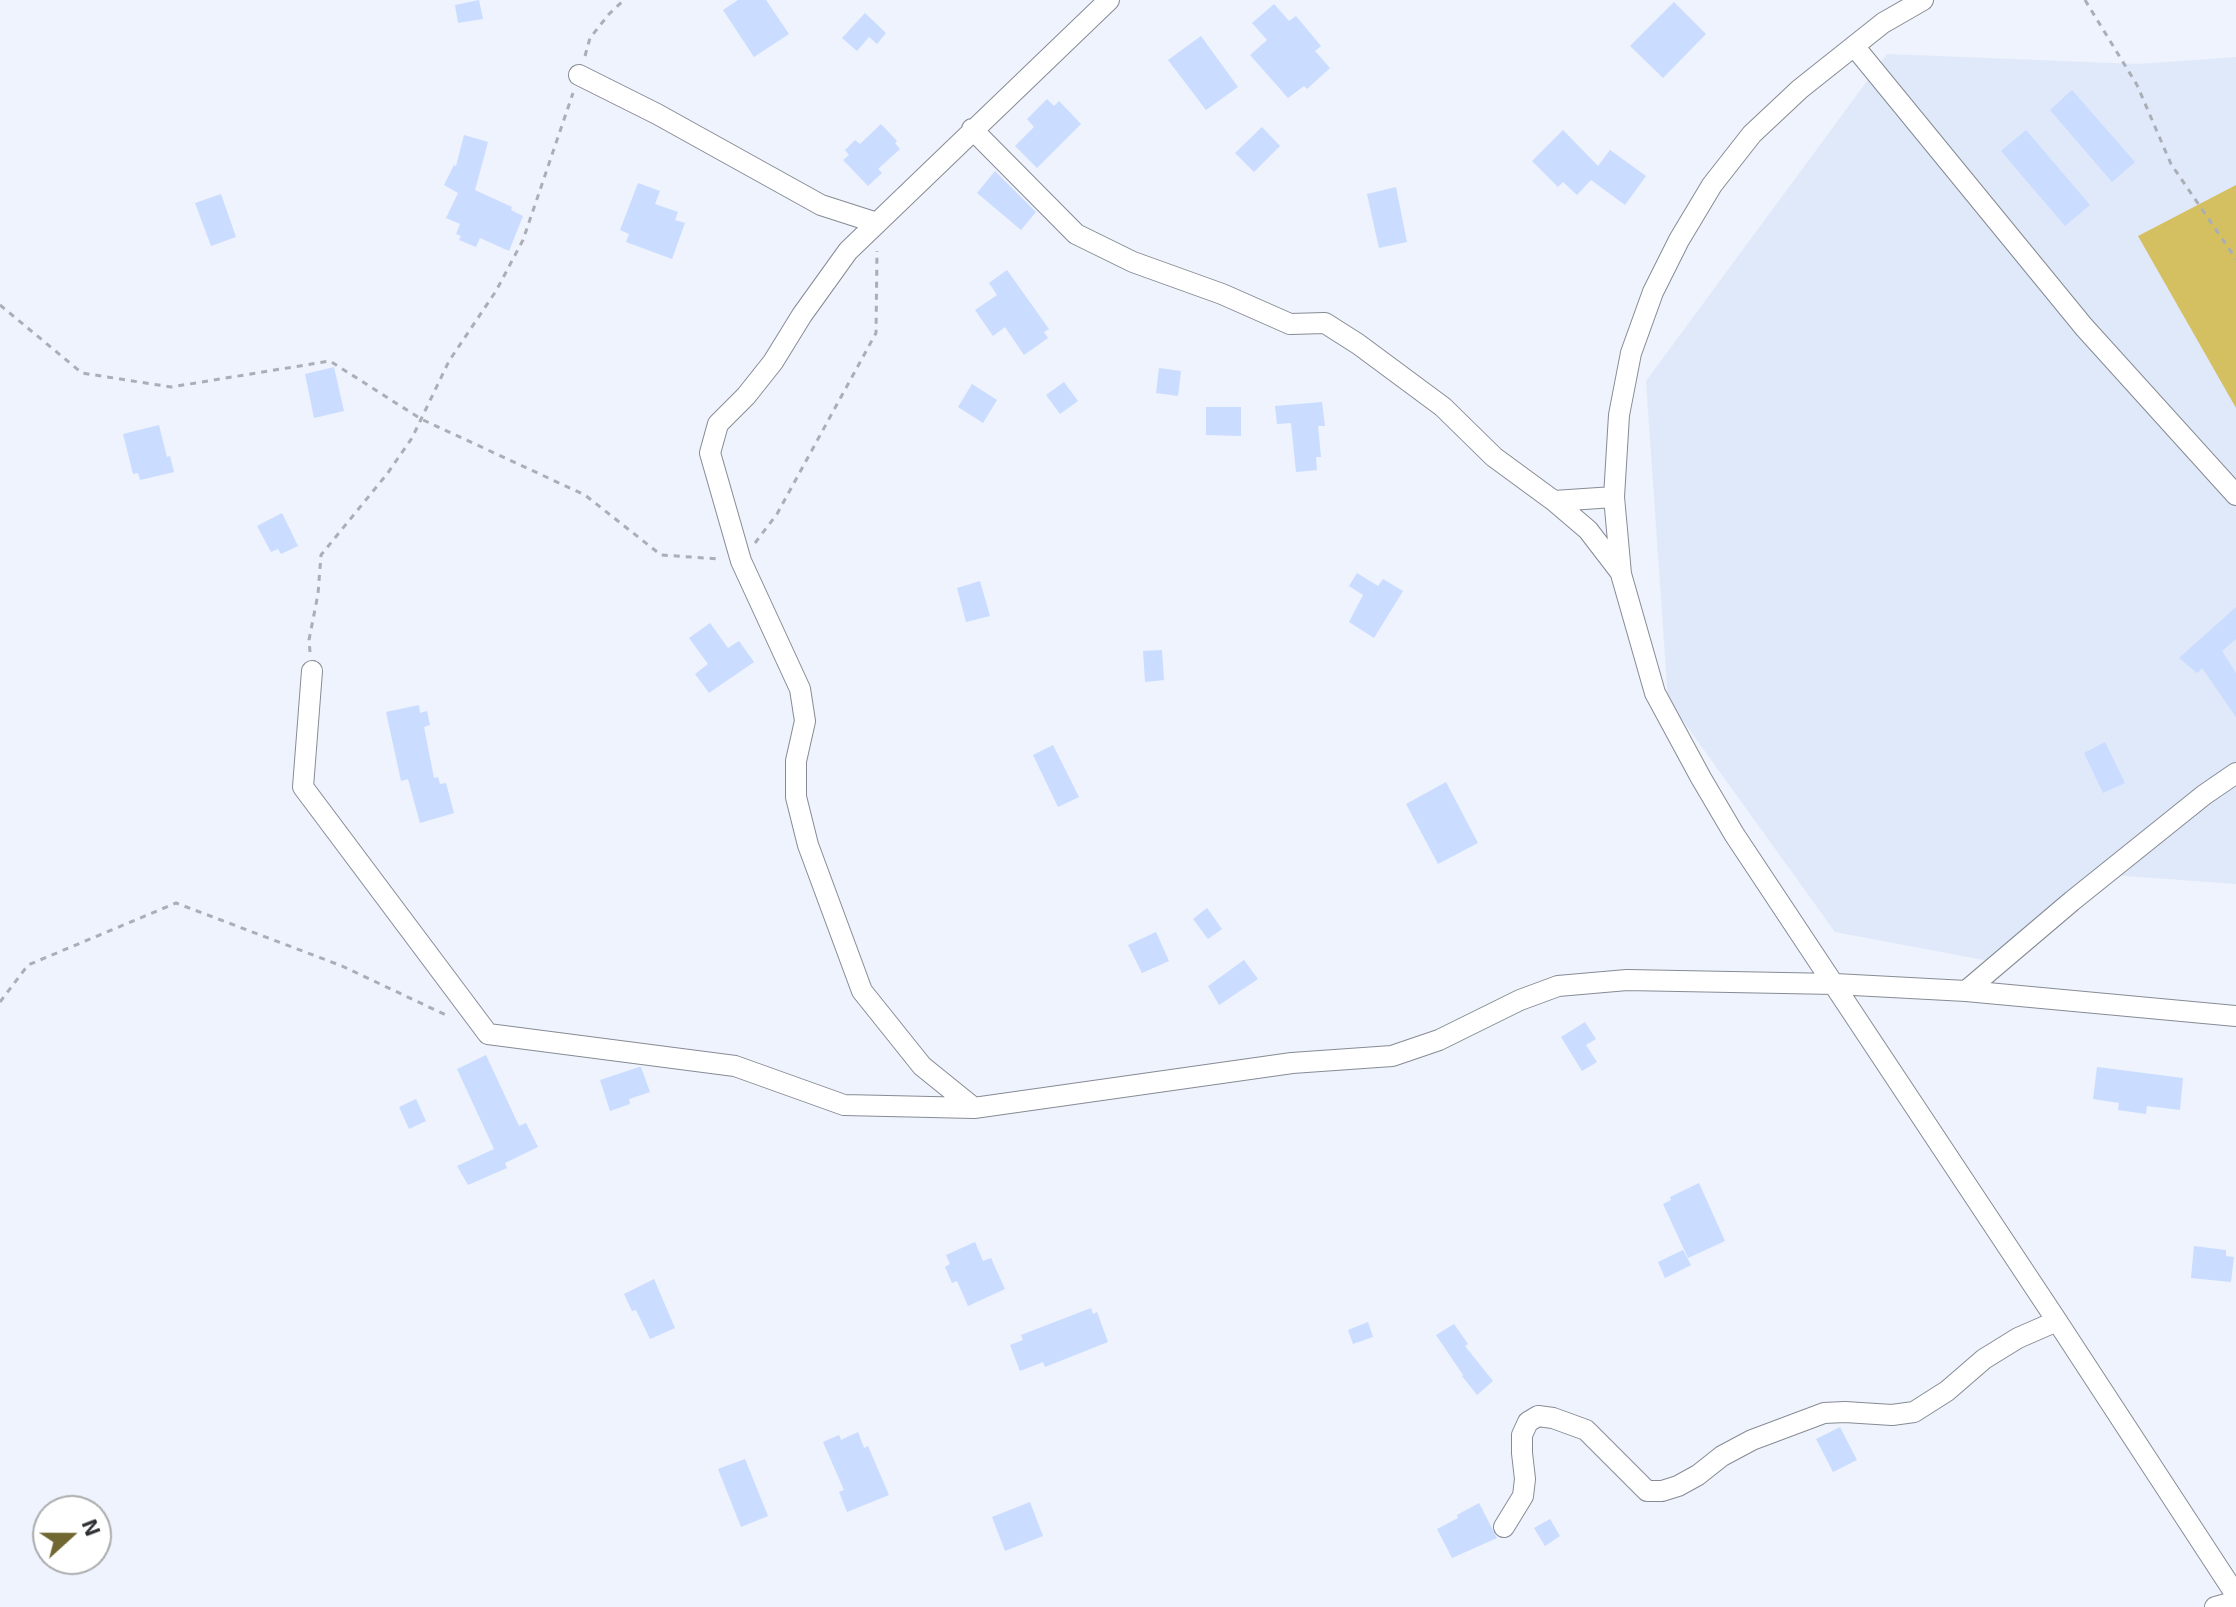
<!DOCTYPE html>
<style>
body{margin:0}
#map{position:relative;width:2236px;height:1607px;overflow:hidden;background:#eef3fd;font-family:"Exo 2",sans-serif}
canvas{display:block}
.north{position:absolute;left:32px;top:1495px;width:80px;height:80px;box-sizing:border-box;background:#fff;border:2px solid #abacad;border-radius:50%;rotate:69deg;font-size:22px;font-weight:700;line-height:32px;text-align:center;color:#2d2f33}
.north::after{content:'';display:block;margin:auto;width:28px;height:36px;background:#716733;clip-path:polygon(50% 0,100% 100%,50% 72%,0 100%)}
</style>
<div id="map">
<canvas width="2236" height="1607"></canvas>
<div class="north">N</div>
</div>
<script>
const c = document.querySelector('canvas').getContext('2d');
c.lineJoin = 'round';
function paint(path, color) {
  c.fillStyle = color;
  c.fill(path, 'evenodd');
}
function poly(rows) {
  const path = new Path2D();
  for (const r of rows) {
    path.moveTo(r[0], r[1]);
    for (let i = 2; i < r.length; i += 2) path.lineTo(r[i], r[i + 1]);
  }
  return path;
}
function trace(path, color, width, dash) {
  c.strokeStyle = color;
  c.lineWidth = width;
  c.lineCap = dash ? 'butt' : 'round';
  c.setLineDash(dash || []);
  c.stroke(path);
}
paint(poly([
 [1887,54,2138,64,2236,57,2236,884,2111,875,2010,965,1835,932,1668,700,1646,381]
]), '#e0e9fa');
paint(poly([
 [2236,185,2236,408,2138,236]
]), '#d4c060');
paint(poly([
 [479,0,483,19,458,23,455,5],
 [738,0,766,0,789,34,754,57,723,10],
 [1674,2,1706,34,1663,78,1630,46],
 [1274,4,1289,21,1296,16,1321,46,1315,51,1330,68,1307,89,1304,86,1288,98,1250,55,1267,40,1252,23],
 [865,13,886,33,877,44,869,37,857,51,842,38],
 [1201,36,1238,87,1206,110,1168,60],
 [2072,90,2135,162,2112,182,2050,110],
 [1047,99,1054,106,1059,101,1081,124,1037,168,1015,146,1034,127,1027,119],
 [881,124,897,141,895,143,900,149,878,169,882,173,868,186,843,160,849,155,845,150,855,140,860,144],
 [1262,127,1280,146,1254,172,1235,153],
 [1563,130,1598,166,1610,150,1646,176,1625,205,1591,180,1577,195,1563,182,1558,187,1532,161],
 [2026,130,2090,205,2065,226,2001,151],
 [464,135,488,142,475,190,512,207,511,210,523,216,509,251,480,238,476,247,459,240,461,236,456,234,460,224,446,218,458,193,444,185,454,165,456,166],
 [995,171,1036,212,1021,230,977,193],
 [638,183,660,191,655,204,678,212,675,220,685,223,672,259,626,242,629,234,620,230],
 [1396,187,1407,242,1379,248,1367,194],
 [221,194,236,237,211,246,195,203],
 [1007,270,1049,329,1044,332,1048,338,1024,355,1005,327,993,336,975,310,997,295,989,283],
 [334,367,344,411,314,418,305,374],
 [1159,368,1181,371,1178,396,1156,393],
 [1064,382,1078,401,1060,414,1046,395],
 [972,384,997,400,983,423,958,407],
 [1322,402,1325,426,1318,426,1321,457,1316,457,1317,470,1296,472,1291,423,1277,424,1275,406],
 [1206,407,1241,407,1241,436,1206,435],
 [159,425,167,457,170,456,174,472,140,480,138,473,133,474,123,434],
 [282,513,298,546,281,554,278,549,271,552,257,526],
 [1357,573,1378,586,1383,579,1403,591,1374,638,1349,622,1363,595,1349,586],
 [980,581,990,616,966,622,957,588],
 [2236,607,2236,639,2222,651,2236,673,2236,717,2202,668,2197,673,2179,658],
 [710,623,728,648,739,641,754,662,709,693,695,674,708,664,689,638],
 [1162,650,1164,680,1145,682,1143,651],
 [419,705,420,713,427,711,430,725,424,727,434,778,438,777,440,784,446,783,454,813,420,823,408,779,401,781,386,712],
 [2105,742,2125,783,2103,793,2084,753],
 [1053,745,1079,797,1058,807,1033,755],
 [1446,782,1478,843,1438,864,1406,804],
 [1207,908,1222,929,1208,939,1193,919],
 [1156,932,1169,961,1142,973,1128,945],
 [1244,960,1258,979,1219,1005,1208,986],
 [1585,1022,1596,1039,1586,1045,1597,1062,1582,1071,1561,1037],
 [486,1055,519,1126,526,1123,538,1147,505,1163,507,1168,468,1185,457,1166,494,1149,457,1069],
 [639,1067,641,1067,650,1092,629,1099,630,1104,610,1111,600,1080],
 [2097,1067,2183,1078,2180,1110,2147,1106,2146,1114,2118,1110,2119,1103,2093,1099],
 [416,1099,426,1121,409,1129,399,1107],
 [1699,1183,1725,1241,1688,1258,1663,1204,1671,1200,1670,1197],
 [975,1242,983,1261,991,1258,1005,1289,968,1306,957,1281,952,1283,945,1267,950,1264,946,1255],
 [2194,1246,2226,1250,2226,1256,2234,1257,2231,1282,2191,1278],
 [1683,1250,1691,1265,1665,1278,1658,1262],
 [654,1279,675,1328,650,1339,636,1310,632,1311,624,1294],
 [1091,1308,1093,1314,1097,1312,1108,1342,1045,1367,1043,1362,1020,1371,1010,1345,1023,1340,1021,1335],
 [1368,1322,1373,1337,1353,1344,1348,1330],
 [1454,1324,1468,1344,1465,1346,1493,1381,1477,1395,1462,1376,1463,1375,1436,1335],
 [1840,1427,1857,1460,1833,1472,1816,1439],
 [858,1432,864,1448,868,1446,889,1495,847,1512,839,1492,844,1490,823,1442,839,1435,841,1440],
 [745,1459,768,1516,741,1527,718,1469],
 [1030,1502,1043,1536,1005,1551,992,1517],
 [1479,1503,1497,1538,1452,1558,1437,1529,1458,1518,1457,1515],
 [1550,1519,1560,1536,1545,1546,1534,1528]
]), '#cadcff');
const minor = poly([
 [1923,0,1883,23,1800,89,1752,134,1712,185,1679,240,1653,292,1631,353,1619,415,1614,497,1621,574,1655,693,1701,778,1734,834,2057,1321,2236,1595],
 [1854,46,2084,327,2236,495],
 [579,75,657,114,821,205,877,223],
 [972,129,1076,234,1133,262,1222,294,1290,324,1325,323,1358,344,1443,407,1494,457,1554,501,1588,530,1621,573],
 [1554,501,1614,497],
 [312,671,303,787,488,1034,735,1066,844,1105,974,1108,1292,1063,1392,1056,1439,1040,1520,1000,1558,986,1627,980,1835,984,1966,991,2236,1016],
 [1966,991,2072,901,2204,795,2236,773],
 [974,1108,922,1066,862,991,808,845,796,797,796,761,805,721,800,689,741,561,710,453,718,424,746,396,773,362,802,315,848,251,1109,0],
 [1504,1527,1523,1496,1525,1479,1522,1453,1522,1435,1528,1422,1538,1416,1553,1418,1586,1430,1647,1491,1662,1491,1678,1486,1698,1475,1722,1456,1752,1440,1824,1413,1845,1412,1892,1415,1914,1412,1947,1391,1984,1359,2018,1338,2057,1321],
 [2215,1607,2236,1601]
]);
trace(minor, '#868b94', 22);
trace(poly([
 [2085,0,2137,85,2171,164,2236,259],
 [585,56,590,38,609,14,624,0],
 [0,305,82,373,171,387,330,361,421,419,585,495,661,555,720,559],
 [755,543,777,514,876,333,877,251],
 [310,652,309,640,318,594,321,555,387,474,412,438,449,361,496,291,523,240,573,93],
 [0,1002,28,965,176,903,342,966,448,1016]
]), '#aaaeb6', 3, [6, 6]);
trace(minor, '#fff', 20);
</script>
